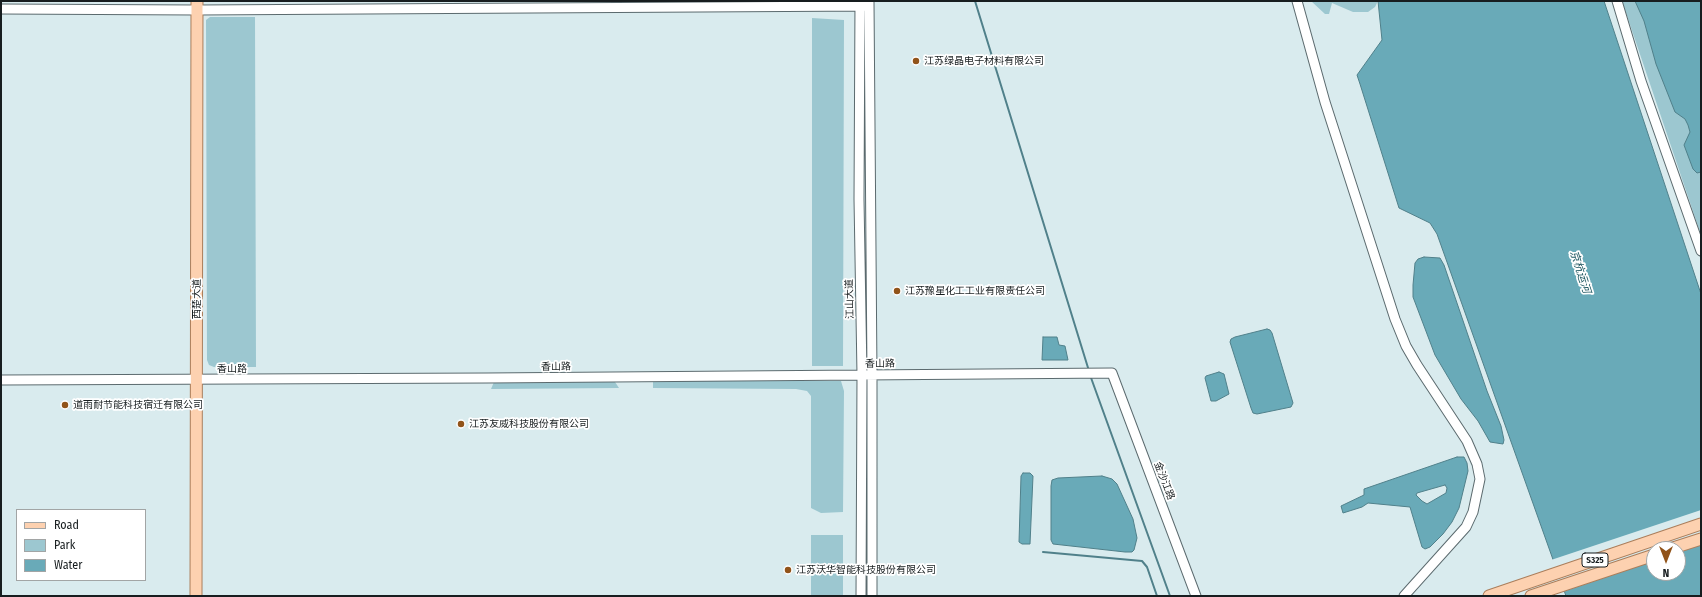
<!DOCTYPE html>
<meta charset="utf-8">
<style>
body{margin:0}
#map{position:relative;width:1702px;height:597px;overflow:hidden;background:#d9ebee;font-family:"Fira Sans Condensed",sans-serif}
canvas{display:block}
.frame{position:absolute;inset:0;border:2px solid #171d1f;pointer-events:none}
.legend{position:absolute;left:16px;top:509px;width:130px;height:72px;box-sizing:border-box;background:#fff;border:1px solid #a2a5a5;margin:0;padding:5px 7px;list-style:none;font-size:12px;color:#171d1f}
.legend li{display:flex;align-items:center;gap:8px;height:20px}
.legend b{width:20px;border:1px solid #a2a5a5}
.north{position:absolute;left:1646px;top:541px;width:40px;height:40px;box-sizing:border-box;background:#fff;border:1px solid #a2a5a5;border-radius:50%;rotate:180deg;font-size:11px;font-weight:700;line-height:16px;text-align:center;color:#171d1f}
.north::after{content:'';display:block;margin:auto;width:14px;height:18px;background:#915319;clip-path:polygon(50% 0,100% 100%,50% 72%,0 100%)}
</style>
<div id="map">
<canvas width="1702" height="597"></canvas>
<div class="frame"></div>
<ul class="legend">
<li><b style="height:5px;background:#fdd1b0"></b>Road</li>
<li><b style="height:11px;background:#9cc7d0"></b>Park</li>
<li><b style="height:11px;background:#69aab8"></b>Water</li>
</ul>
<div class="north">N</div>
</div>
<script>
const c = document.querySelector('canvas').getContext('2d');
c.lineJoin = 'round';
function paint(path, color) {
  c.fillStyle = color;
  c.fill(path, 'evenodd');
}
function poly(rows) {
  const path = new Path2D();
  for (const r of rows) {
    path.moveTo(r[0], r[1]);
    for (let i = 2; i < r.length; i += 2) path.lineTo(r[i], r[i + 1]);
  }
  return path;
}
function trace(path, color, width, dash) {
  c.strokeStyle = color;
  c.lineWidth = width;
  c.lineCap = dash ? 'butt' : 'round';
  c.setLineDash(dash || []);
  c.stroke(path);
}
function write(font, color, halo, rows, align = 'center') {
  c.font = font + ' "Fira Sans Condensed","Noto Sans SC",sans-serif';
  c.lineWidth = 3.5;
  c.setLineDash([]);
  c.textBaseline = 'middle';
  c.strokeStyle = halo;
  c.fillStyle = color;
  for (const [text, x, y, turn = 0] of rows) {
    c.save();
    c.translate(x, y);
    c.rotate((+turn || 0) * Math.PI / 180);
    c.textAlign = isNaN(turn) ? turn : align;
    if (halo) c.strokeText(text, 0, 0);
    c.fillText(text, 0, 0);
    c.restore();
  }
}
paint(poly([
 [1311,1,1378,1,1375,7,1368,12,1353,12,1332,3,1329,14,1325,14],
 [1622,1,1701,1,1701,235],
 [210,17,255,17,256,367,214,367,209,365,207,360,206,20],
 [812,18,844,20,843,366,812,366],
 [653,381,841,381,844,391,843,512,821,513,811,508,811,396,807,391,796,389,653,388],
 [494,382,615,382,619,388,491,389],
 [811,535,843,535,843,596,811,596]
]), '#9cc7d0');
const water = poly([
 [1378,1,1604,1,1701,294,1701,596,1566,596,1437,234,1430,223,1399,208,1360,84,1357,75,1382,40,1378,1],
 [1654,549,1678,549,1678,573,1654,573,1654,549],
 [1635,1,1701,1,1701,172,1697,173,1693,169,1684,145,1690,132,1688,125,1685,119,1675,112,1656,64,1644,21,1635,1],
 [1424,257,1440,258,1444,265,1487,391,1501,426,1504,440,1503,444,1490,442,1478,421,1461,399,1435,355,1413,297,1413,285,1415,263,1418,259,1424,257],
 [1267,329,1270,330,1272,333,1293,403,1291,407,1257,414,1253,413,1251,408,1230,342,1231,339,1235,337,1267,329],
 [1043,337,1057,337,1059,345,1065,346,1068,360,1042,360,1043,337],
 [1219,372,1224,374,1229,394,1216,401,1211,401,1205,378,1206,376,1219,372],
 [1457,457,1464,457,1467,463,1468,471,1459,508,1452,522,1443,534,1430,547,1425,549,1422,547,1410,507,1368,503,1362,507,1343,513,1341,506,1364,495,1364,489,1457,457],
 [1445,485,1447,488,1446,493,1427,504,1422,501,1416,495,1417,493,1445,485],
 [1023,473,1030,473,1033,476,1030,544,1022,544,1019,542,1021,476,1023,473],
 [1102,476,1112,479,1117,484,1133,519,1137,538,1134,550,1132,552,1125,552,1053,544,1051,540,1051,486,1052,480,1058,478,1102,476]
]);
paint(water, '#69aab8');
trace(water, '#50808a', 1);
paint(poly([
 [1701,510,1701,545,1678,553,1678,549,1654,549,1654,561,1562,592,1551,560]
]), '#d9ebee');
trace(poly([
 [975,1,1089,371],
 [1090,375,1170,596],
 [1043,552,1142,561,1147,567,1157,596]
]), '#50808a', 2);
const minor = poly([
 [860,1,859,199,862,375,861,596],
 [869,1,872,375,872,596],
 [1297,1,1325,102,1395,319,1406,346,1417,365,1467,441,1477,464,1480,479,1473,512,1466,527,1404,596],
 [1617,1,1641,81,1701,251],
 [1,9,197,10,869,6],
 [1,380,487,378,1112,373,1196,596]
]);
const major = poly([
 [1670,549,1701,539],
 [196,596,197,1],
 [1489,596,1701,524],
 [1531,596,1654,555]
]);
trace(minor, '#5b6a6e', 11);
trace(major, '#ab7e5b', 13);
trace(minor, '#fff', 9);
trace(major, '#fdd1b0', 11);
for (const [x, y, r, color] of [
 [916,61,4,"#915319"],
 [897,291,4,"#915319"],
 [65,405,4,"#915319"],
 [461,424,4,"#915319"],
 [788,570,4,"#915319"]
]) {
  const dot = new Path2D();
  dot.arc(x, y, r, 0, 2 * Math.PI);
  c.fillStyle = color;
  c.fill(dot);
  trace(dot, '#fff', 1.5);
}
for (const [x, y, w] of [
 [1595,560,26]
]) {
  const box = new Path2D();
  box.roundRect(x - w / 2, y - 7, w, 14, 3);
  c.fillStyle = '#fff';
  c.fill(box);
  trace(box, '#171d1f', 1);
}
write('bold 9px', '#171d1f', null, [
 ["S325",1595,560]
]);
write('10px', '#171d1f', '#fff', [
 ["江苏绿晶电子材料有限公司",924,61],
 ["江苏豫星化工工业有限责任公司",905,291],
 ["道雨耐节能科技宿迁有限公司",73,405],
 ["江苏友威科技股份有限公司",469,424],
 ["江苏沃华智能科技股份有限公司",796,570]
], 'left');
write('10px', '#171d1f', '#fff', [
 ["西楚大道",197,299,-90],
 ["江山大道",850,299,-91],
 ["香山路",880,364,-1],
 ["香山路",556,367,-1],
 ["香山路",232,369],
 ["金沙江路",1164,481,69]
]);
write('italic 11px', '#1f5761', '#fff', [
 ["京杭运河",1580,272,72]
]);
</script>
